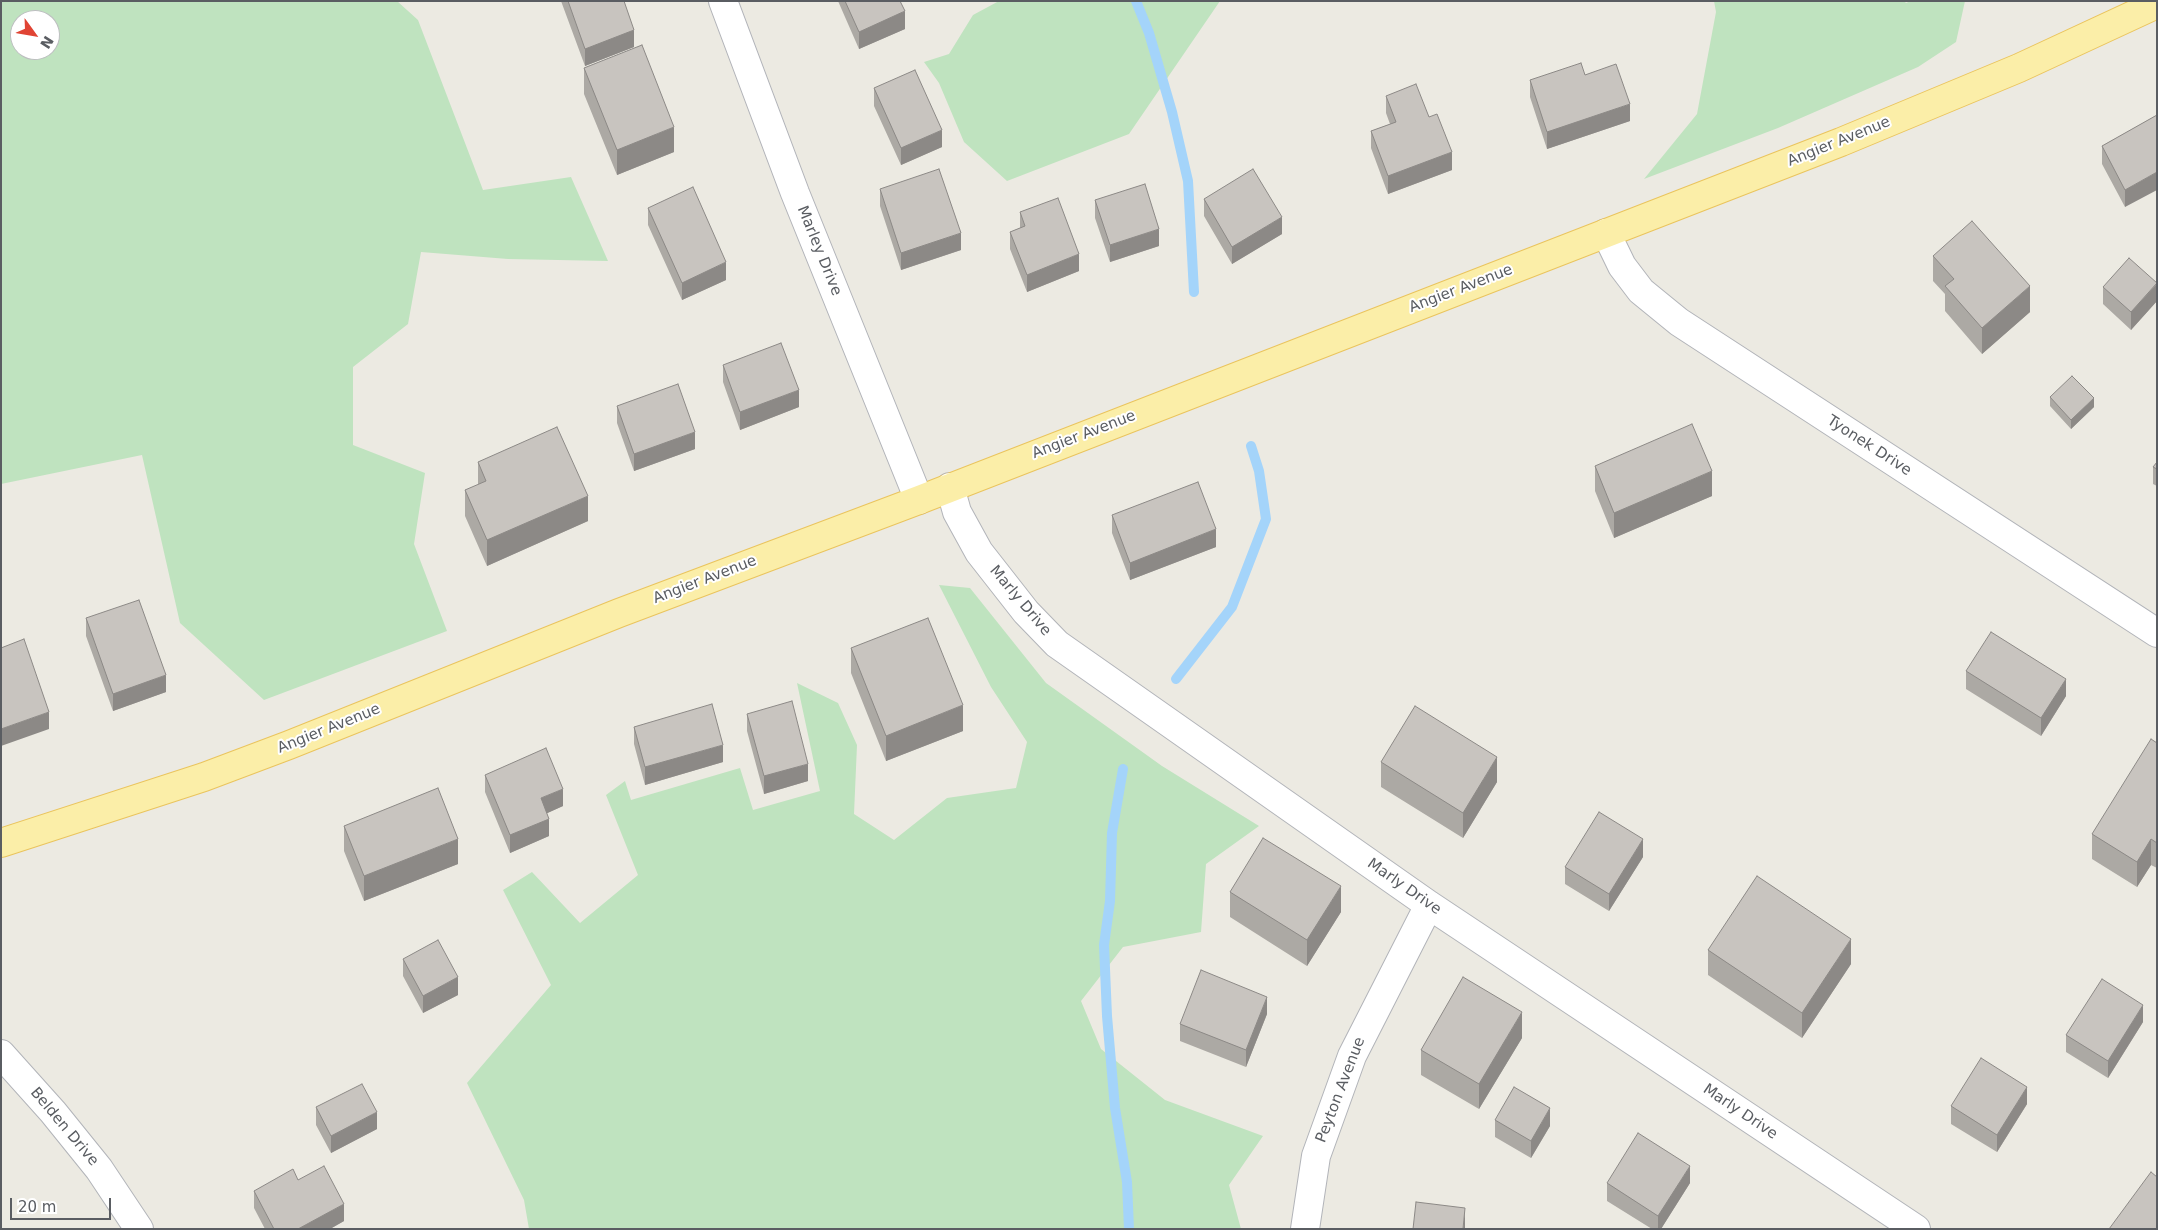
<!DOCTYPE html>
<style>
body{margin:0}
#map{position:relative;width:2158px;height:1230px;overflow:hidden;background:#eceae2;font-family:"DejaVu Sans",sans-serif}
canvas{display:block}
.frame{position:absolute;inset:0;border:2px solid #5a5d62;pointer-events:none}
.north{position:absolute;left:10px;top:10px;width:50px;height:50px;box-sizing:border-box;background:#fff;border:1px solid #bdbec0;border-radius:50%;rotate:122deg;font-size:14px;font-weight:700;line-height:20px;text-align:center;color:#5a5d62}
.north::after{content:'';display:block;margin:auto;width:18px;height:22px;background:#e04434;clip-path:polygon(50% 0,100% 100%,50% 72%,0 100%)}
.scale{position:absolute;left:10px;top:1198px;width:101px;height:22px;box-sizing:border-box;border:2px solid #5a5d62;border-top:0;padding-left:6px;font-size:15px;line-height:18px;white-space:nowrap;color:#5a5d62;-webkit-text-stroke:4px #fff;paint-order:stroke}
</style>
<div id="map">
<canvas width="2158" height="1230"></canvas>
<div class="frame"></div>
<div class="north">N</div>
<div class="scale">20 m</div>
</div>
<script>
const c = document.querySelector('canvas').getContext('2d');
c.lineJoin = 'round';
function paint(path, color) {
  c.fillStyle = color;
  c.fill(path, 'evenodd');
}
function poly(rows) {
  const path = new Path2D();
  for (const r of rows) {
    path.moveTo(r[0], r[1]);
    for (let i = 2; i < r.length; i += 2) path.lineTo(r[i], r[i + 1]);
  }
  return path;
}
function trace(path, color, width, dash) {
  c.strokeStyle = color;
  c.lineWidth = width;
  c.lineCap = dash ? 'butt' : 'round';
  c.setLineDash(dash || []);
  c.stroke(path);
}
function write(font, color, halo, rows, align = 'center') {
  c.font = font + ' "DejaVu Sans",sans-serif';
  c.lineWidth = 4;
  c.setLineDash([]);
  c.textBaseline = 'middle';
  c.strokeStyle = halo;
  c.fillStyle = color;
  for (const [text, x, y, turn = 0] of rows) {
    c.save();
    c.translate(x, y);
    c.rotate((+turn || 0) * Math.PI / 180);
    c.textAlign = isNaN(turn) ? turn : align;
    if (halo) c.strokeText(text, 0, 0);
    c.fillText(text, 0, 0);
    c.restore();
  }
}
paint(poly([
 [1,1,397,1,418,20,483,190,571,177,608,261,508,259,421,252,408,324,353,367,353,445,425,473,414,544,447,631,264,700,180,623,142,455,1,484],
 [20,20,50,20,50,50,20,50],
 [999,1,1220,1,1129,134,1007,181,964,142,939,83,924,62,949,54,973,15],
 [1714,1,1904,1,1906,3,1911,1,1965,1,1956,42,1918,67,1778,128,1644,179,1697,114,1716,12],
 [939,585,970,588,1046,683,1162,766,1259,826,1206,864,1201,932,1123,947,1081,1001,1101,1049,1165,1100,1263,1136,1229,1185,1241,1229,529,1229,524,1200,467,1083,551,985,503,890,532,872,580,923,638,875,606,795,625,781,631,800,740,768,753,810,820,791,797,683,838,703,857,745,854,814,894,840,947,798,1016,788,1027,742,991,687]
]), '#bfe3bf');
trace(poly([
 [1136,1,1149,33,1172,112,1188,181,1194,292],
 [1176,679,1232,607,1266,519,1259,471,1251,446],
 [1123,769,1112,833,1110,901,1104,945,1107,1016,1115,1108,1127,1182,1129,1229]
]), '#a4d4fa', 10);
const minor = poly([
 [723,1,795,193,919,500],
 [1606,233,1622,266,1641,291,1679,322,2157,633],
 [950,487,957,512,979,552,1026,612,1057,644,1429,905,1916,1229],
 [1,1054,53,1112,99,1169,139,1229],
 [1305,1229,1316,1156,1352,1056,1429,905]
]);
const major = poly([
 [1,843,204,777,289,745,619,613,919,500,1841,142,2019,68,2157,4]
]);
trace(minor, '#b2b4b9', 30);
trace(major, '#eac45d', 30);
trace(minor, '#fff', 28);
trace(major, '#fbeea8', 28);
paint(poly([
 [561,1,624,1,634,47,585,66],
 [838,1,900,1,905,29,859,49],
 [584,68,674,152,617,175,584,94],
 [1585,75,1630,121,1547,149,1530,97,1530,80],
 [874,88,942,147,901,165,874,106],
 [1386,96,1429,117,1452,170,1388,194,1371,148,1371,131,1390,124,1386,113],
 [2157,115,2125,207,2102,164,2102,146],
 [880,189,961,250,901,270,880,206],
 [1204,199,1282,234,1232,264,1204,216],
 [1095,200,1159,246,1110,262,1095,218],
 [648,208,726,280,682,300,648,225],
 [1020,212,1079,271,1027,292,1010,249,1010,232,1020,228],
 [1933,256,2030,312,1982,354,1945,311,1945,294,1933,281],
 [2157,283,2157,301,2131,330,2103,304,2103,287],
 [723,365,799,407,740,430,723,382],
 [2050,397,2094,407,2071,429,2050,406],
 [617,406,695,449,634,471,617,423],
 [478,462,588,521,487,566,465,516,465,490,478,485],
 [2157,462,2157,486,2153,484,2153,467],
 [1595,466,1712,496,1614,538,1595,491],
 [1112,515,1216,547,1130,580,1112,533],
 [86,618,166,692,113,711,86,636],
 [851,648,963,731,886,761,851,673],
 [1966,671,2066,696,2041,736,1966,689],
 [747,714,808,781,764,794,747,731],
 [634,727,723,762,645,785,634,744],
 [2157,743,2157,868,2151,865,2137,887,2092,859,2092,834],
 [1381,762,1497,782,1463,838,1381,787],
 [485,775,563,806,547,813,549,836,510,853,485,792],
 [344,826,458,864,364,901,344,851],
 [1643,857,1609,911,1565,884,1565,867],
 [1230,892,1341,912,1307,966,1230,917],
 [1708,950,1851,964,1802,1038,1708,975],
 [403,959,458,995,423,1013,403,976],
 [1267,1014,1246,1067,1180,1041,1180,1024],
 [2143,1022,2108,1078,2066,1052,2066,1035],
 [1522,1038,1479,1109,1421,1075,1421,1050],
 [2027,1104,1997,1152,1951,1124,1951,1106],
 [316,1107,377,1129,331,1153,316,1125],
 [1495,1120,1550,1126,1531,1158,1495,1137],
 [298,1180,344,1221,330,1229,265,1229,254,1208,254,1191],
 [1607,1183,1690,1183,1661,1229,1652,1229,1607,1201]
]), '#aca9a4');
paint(poly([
 [905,11,905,29,859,49,859,32],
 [634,30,634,47,585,66,585,49],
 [1630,104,1630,121,1547,149,1547,132],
 [674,127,674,152,617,175,617,150],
 [942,130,942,147,901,165,901,148],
 [1452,152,1452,170,1388,194,1388,176],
 [2157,172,2157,190,2125,207,2125,190],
 [1282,217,1282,234,1232,264,1232,247],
 [1159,229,1159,246,1110,262,1110,245],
 [961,233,961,250,901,270,901,253],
 [1079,254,1079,271,1027,292,1027,275],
 [726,262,726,280,682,300,682,283],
 [2157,284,2157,301,2131,330,2131,312],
 [2030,286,2030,312,1982,354,1982,328],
 [799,390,799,407,740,430,740,412],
 [2094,398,2094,407,2071,429,2071,420],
 [695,432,695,449,634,471,634,454],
 [1712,471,1712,496,1614,538,1614,513],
 [588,496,588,521,487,566,487,540],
 [1216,529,1216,547,1130,580,1130,563],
 [166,675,166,692,113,711,113,694],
 [2066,679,2066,696,2041,736,2041,718],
 [963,705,963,731,886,761,886,736],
 [49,712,49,729,1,746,1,729],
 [723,745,723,762,645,785,645,767],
 [1497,757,1497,782,1463,838,1463,813],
 [808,764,808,781,764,794,764,776],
 [563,789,563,806,541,816,541,798],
 [549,819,549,836,510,853,510,835],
 [458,839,458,864,364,901,364,876],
 [1643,839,1643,857,1609,911,1609,894],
 [2151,839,2151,865,2137,887,2137,862],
 [1341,886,1341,912,1307,966,1307,940],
 [1851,939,1851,964,1802,1038,1802,1013],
 [458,977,458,995,423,1013,423,996],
 [1267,997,1267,1014,1246,1067,1246,1050],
 [2143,1005,2143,1022,2108,1078,2108,1061],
 [1522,1012,1522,1038,1479,1109,1479,1084],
 [2027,1087,2027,1104,1997,1152,1997,1135],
 [1550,1108,1550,1126,1531,1158,1531,1141],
 [377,1112,377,1129,331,1153,331,1136],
 [1690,1166,1690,1183,1661,1229,1658,1229,1658,1216],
 [344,1204,344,1221,330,1229,298,1229],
 [1465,1208,1465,1229,1463,1229]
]), '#8c8986');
const building = poly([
 [568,1,624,1,634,30,585,49,568,1],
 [845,1,900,1,905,11,859,32,845,1],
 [642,45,674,127,617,150,584,68,642,45],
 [1581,63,1585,75,1616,64,1630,104,1547,132,1530,80,1581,63],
 [915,70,942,130,901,148,874,88,915,70],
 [1416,84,1429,117,1437,114,1452,152,1388,176,1371,131,1396,122,1386,96,1416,84],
 [2157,115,2157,172,2125,190,2102,146,2157,115],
 [939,169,961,233,901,253,880,189,939,169],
 [1253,169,1282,217,1232,247,1204,199,1253,169],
 [1145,184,1159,229,1110,245,1095,200,1145,184],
 [693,187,726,262,682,283,648,208,693,187],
 [1058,198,1079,254,1027,275,1010,232,1025,226,1020,212,1058,198],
 [1972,221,2030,286,1982,328,1945,286,1954,279,1933,256,1972,221],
 [2129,258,2157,283,2131,312,2103,287,2129,258],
 [781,343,799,390,740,412,723,365,781,343],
 [2072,376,2094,398,2071,420,2050,397,2072,376],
 [678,384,695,432,634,454,617,406,678,384],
 [1692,424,1712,471,1614,513,1595,466,1692,424],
 [557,427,588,496,487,540,465,490,486,481,478,462,557,427],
 [2157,462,2157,469,2153,467,2157,462],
 [1198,482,1216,529,1130,563,1112,515,1198,482],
 [139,600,166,675,113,694,86,618,139,600],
 [928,618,963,705,886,736,851,648,928,618],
 [1991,632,2066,679,2041,718,1966,671,1991,632],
 [24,639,49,712,1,729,1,648,24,639],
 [792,701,808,764,764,776,747,714,792,701],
 [712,704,723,745,645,767,634,727,712,704],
 [1415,706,1497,757,1463,813,1381,762,1415,706],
 [2151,739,2157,743,2157,843,2151,839,2137,862,2092,834,2151,739],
 [546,748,563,789,541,798,549,819,510,835,485,775,546,748],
 [438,788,458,839,364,876,344,826,438,788],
 [1599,812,1643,839,1609,894,1565,867,1599,812],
 [1263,838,1341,886,1307,940,1230,892,1263,838],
 [1757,876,1851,939,1802,1013,1708,950,1757,876],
 [438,940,458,977,423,996,403,959,438,940],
 [1201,970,1267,997,1246,1050,1180,1024,1201,970],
 [1463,977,1522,1012,1479,1084,1421,1050,1463,977],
 [2102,979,2143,1005,2108,1061,2066,1035,2102,979],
 [1981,1058,2027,1087,1997,1135,1951,1106,1981,1058],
 [362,1084,377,1112,331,1136,316,1107,362,1084],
 [1514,1087,1550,1108,1531,1141,1495,1120,1514,1087],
 [1638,1133,1690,1166,1658,1216,1607,1183,1638,1133],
 [324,1166,344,1204,298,1229,274,1229,254,1191,293,1169,298,1180,324,1166],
 [2151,1172,2157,1177,2157,1229,2109,1229,2151,1172],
 [1416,1202,1465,1208,1463,1229,1413,1229,1416,1202]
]);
paint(building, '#c8c4bf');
trace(building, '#8c8986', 1);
write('15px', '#5a5d62', '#fff', [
 ["Angier Avenue",1839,142,-22],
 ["Marley Drive",819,251,68],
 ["Angier Avenue",1461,289,-21],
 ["Angier Avenue",1084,435,-21],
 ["Tyonek Drive",1869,446,33],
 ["Angier Avenue",705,580,-21],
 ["Marly Drive",1020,601,50],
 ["Angier Avenue",329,729,-22],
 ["Marly Drive",1404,887,35],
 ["Peyton Avenue",1341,1090,-69],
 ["Marly Drive",1740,1112,34],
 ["Belden Drive",64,1127,50]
]);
</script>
